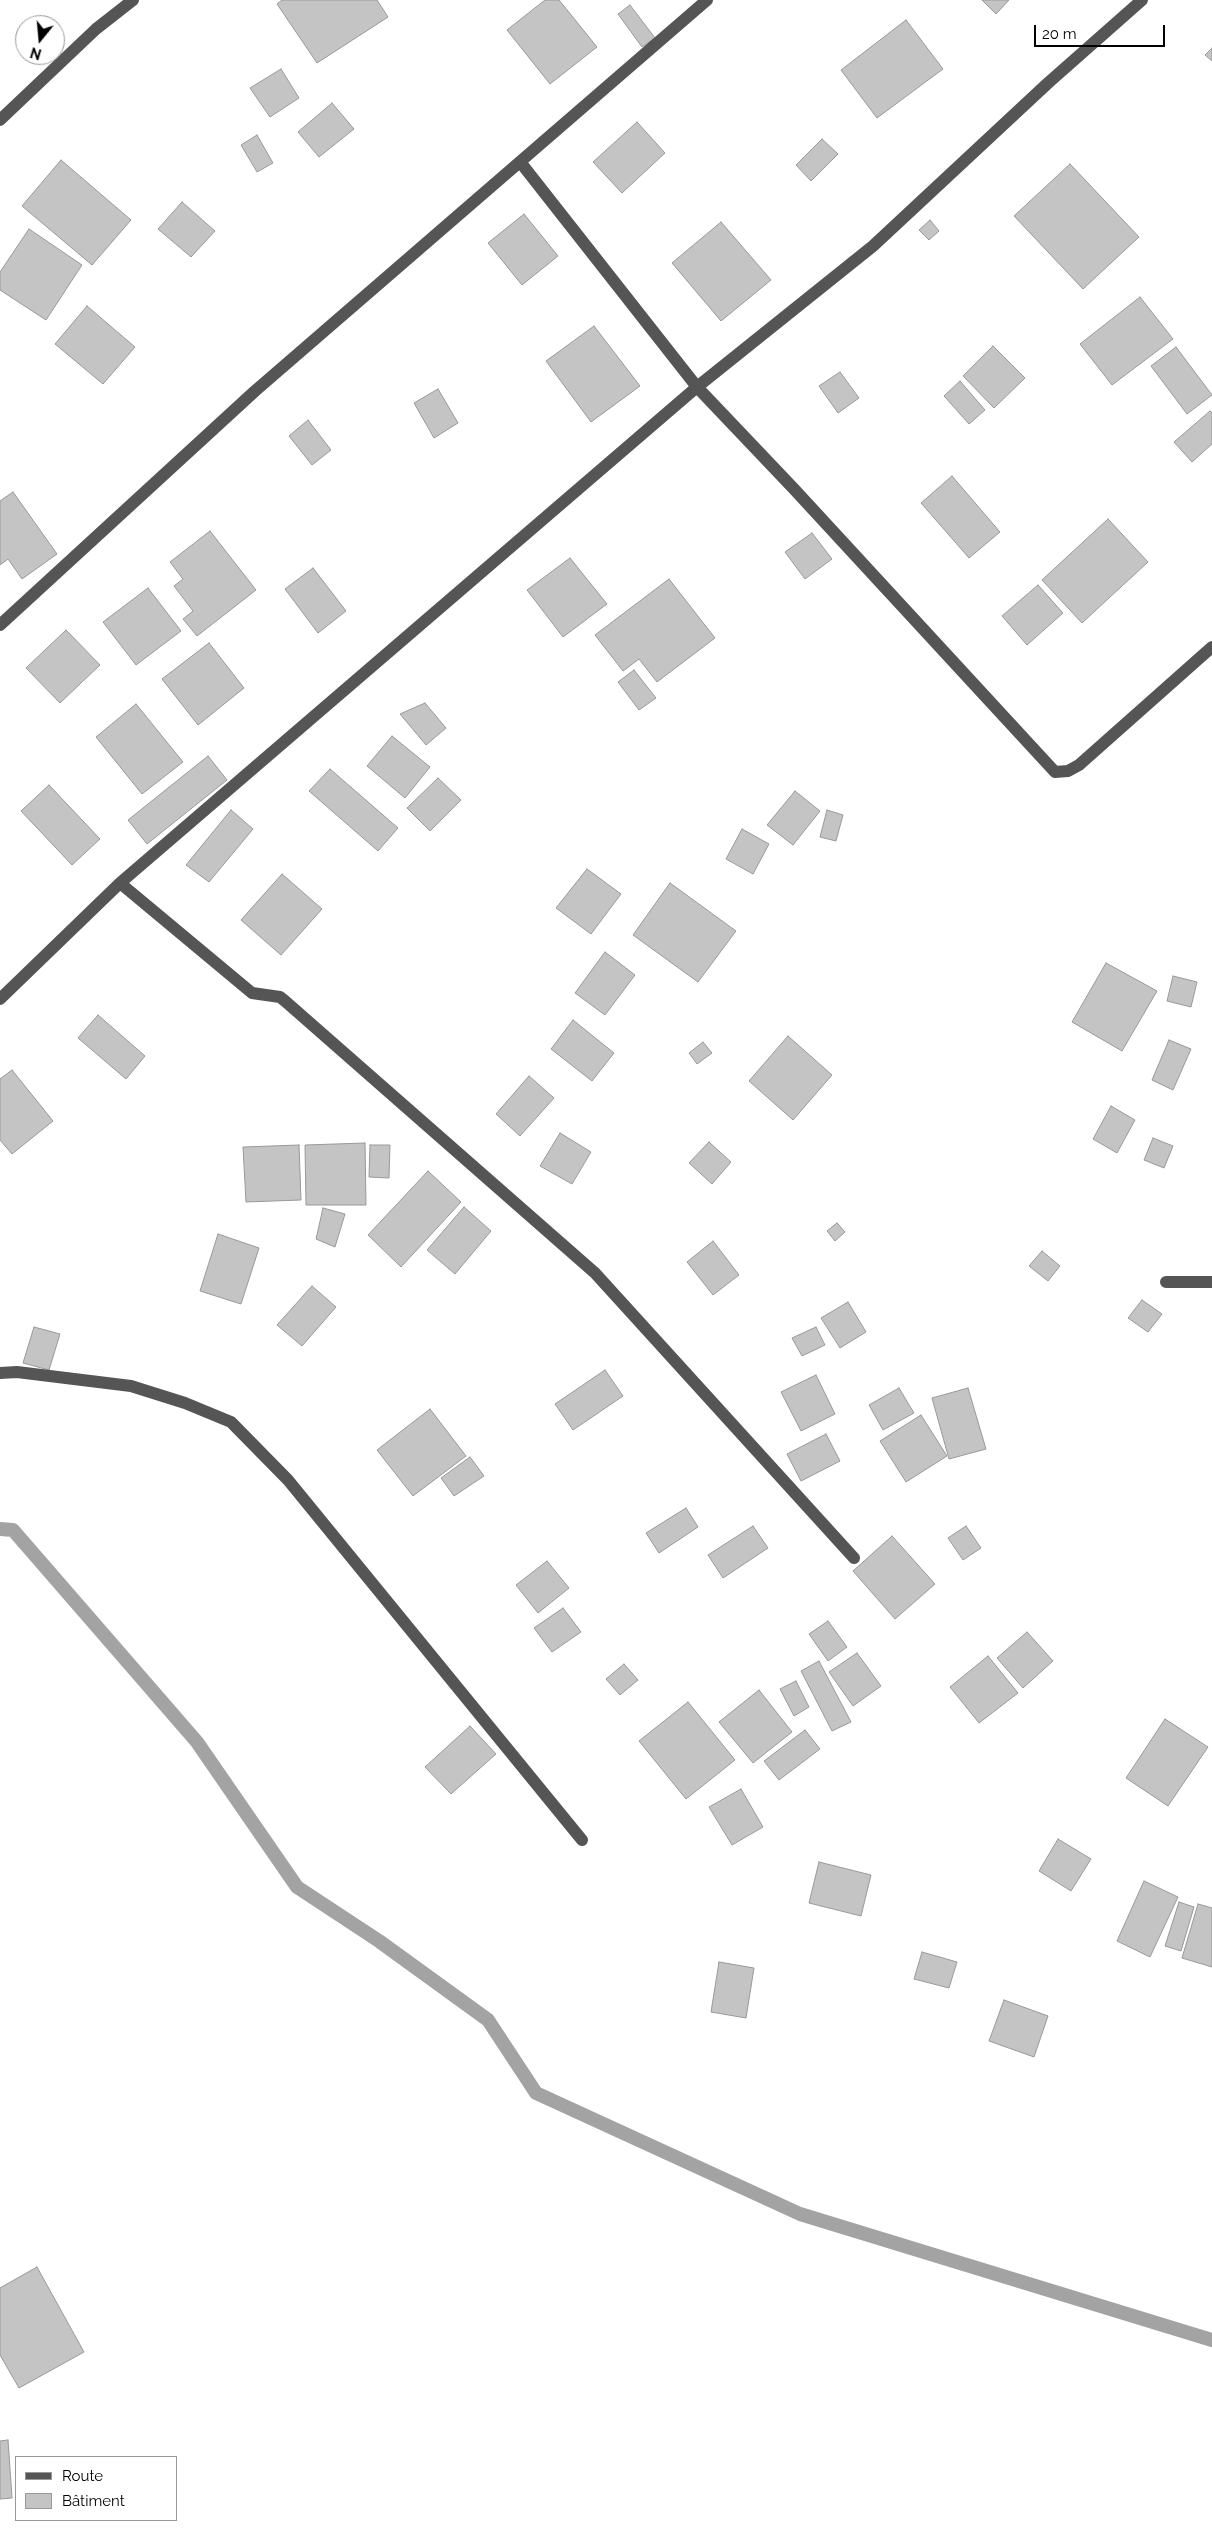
<!DOCTYPE html>
<meta charset="utf-8">
<style>
body{margin:0}
#map{position:relative;width:1212px;height:2536px;overflow:hidden;background:#fff;font-family:Raleway,sans-serif}
canvas{display:block}
.legend{position:absolute;left:15px;top:2456px;width:162px;height:65px;box-sizing:border-box;background:#fff;border:1px solid #999;margin:0;padding:6px 9px;list-style:none;font-size:15px;color:#000}
.legend li{display:flex;align-items:center;gap:10px;height:25px}
.legend b{width:25px;border:1px solid #999}
.north{position:absolute;left:15px;top:15px;width:50px;height:50px;box-sizing:border-box;background:#fff;border:1px solid #999;border-radius:50%;rotate:197deg;font-size:14px;font-weight:700;line-height:20px;text-align:center;color:#000}
.north::after{content:'';display:block;margin:auto;width:18px;height:22px;background:#000;clip-path:polygon(50% 0,100% 100%,50% 72%,0 100%)}
.scale{position:absolute;left:1034px;top:25px;width:131px;height:22px;box-sizing:border-box;border:2px solid #000;border-top:0;padding-left:6px;font-size:15px;line-height:18px;white-space:nowrap;color:#000;-webkit-text-stroke:4px #fff;paint-order:stroke}
</style>
<div id="map">
<canvas width="1212" height="2536"></canvas>
<ul class="legend">
<li><b style="height:6px;background:#555"></b>Route</li>
<li><b style="height:14px;background:#c4c4c4"></b>Bâtiment</li>
</ul>
<div class="north">N</div>
<div class="scale">20 m</div>
</div>
<script>
const c = document.querySelector('canvas').getContext('2d');
c.lineJoin = 'round';
function poly(rows) {
  const path = new Path2D();
  for (const r of rows) {
    path.moveTo(r[0], r[1]);
    for (let i = 2; i < r.length; i += 2) path.lineTo(r[i], r[i + 1]);
  }
  return path;
}
function trace(path, color, width, dash) {
  c.strokeStyle = color;
  c.lineWidth = width;
  c.lineCap = dash ? 'butt' : 'round';
  c.setLineDash(dash || []);
  c.stroke(path);
}
function paint(path, color) {
  c.fillStyle = color;
  c.fill(path, 'evenodd');
}
trace(poly([
 [0,1529,13,1530,197,1742,297,1887,379,1941,488,2020,536,2093,800,2214,1212,2340]
]), '#a3a3a3', 14);
const building = poly([
 [282,0,377,0,388,17,317,63,277,4,282,0],
 [545,0,559,0,597,47,550,84,507,30,545,0],
 [982,0,1009,0,996,14,982,0],
 [630,5,655,38,642,47,618,14,630,5],
 [906,20,943,69,877,118,841,70,906,20],
 [1212,48,1212,61,1205,55,1212,48],
 [281,69,299,98,270,117,250,88,281,69],
 [332,103,354,129,319,157,298,132,332,103],
 [637,122,665,153,622,193,593,162,637,122],
 [257,135,273,163,257,172,241,145,257,135],
 [822,139,838,154,811,181,796,165,822,139],
 [61,160,131,220,92,265,22,206,61,160],
 [1070,164,1139,237,1083,289,1014,216,1070,164],
 [182,202,215,231,191,257,158,229,182,202],
 [524,214,558,256,522,285,488,243,524,214],
 [930,220,939,231,929,240,919,230,930,220],
 [721,222,771,280,721,321,672,263,721,222],
 [29,229,82,265,46,320,0,290,0,272,29,229],
 [1140,297,1173,339,1112,385,1080,344,1140,297],
 [87,306,135,347,103,384,55,344,87,306],
 [594,326,640,386,591,422,546,361,594,326],
 [993,346,1025,378,994,408,963,376,993,346],
 [1176,347,1212,395,1187,414,1151,366,1176,347],
 [840,372,859,398,838,413,819,386,840,372],
 [960,381,985,410,969,424,944,396,960,381],
 [438,389,458,423,434,438,414,403,438,389],
 [1210,411,1212,413,1212,444,1192,462,1174,442,1210,411],
 [308,420,331,450,312,465,289,436,308,420],
 [952,476,1000,532,969,558,921,503,952,476],
 [13,492,57,554,22,579,8,559,0,565,0,501,13,492],
 [1108,519,1148,562,1082,623,1042,580,1108,519],
 [210,531,256,590,197,636,183,619,193,611,174,586,183,579,170,562,210,531],
 [812,533,832,559,805,579,785,552,812,533],
 [570,558,607,604,563,637,527,590,570,558],
 [313,568,346,611,318,633,285,589,313,568],
 [669,579,715,638,657,682,639,659,623,671,595,635,669,579],
 [1038,585,1063,613,1027,645,1002,616,1038,585],
 [148,588,181,631,136,665,103,622,148,588],
 [66,630,100,665,60,703,26,668,66,630],
 [209,643,244,688,198,725,162,679,209,643],
 [634,670,656,698,639,710,618,682,634,670],
 [425,703,446,728,426,745,400,714,425,703],
 [136,704,183,762,142,794,96,737,136,704],
 [392,736,430,767,405,798,367,766,392,736],
 [208,756,227,780,147,844,128,820,208,756],
 [330,769,398,828,378,851,309,791,330,769],
 [438,778,461,800,430,831,407,808,438,778],
 [49,785,100,839,72,865,21,811,49,785],
 [795,791,820,811,793,845,767,825,795,791],
 [231,810,253,829,209,882,186,865,231,810],
 [827,810,843,815,836,841,820,837,827,810],
 [742,829,769,844,753,874,726,859,742,829],
 [587,869,621,894,591,934,556,908,587,869],
 [282,874,322,909,281,955,241,920,282,874],
 [670,883,736,931,698,982,633,935,670,883],
 [605,952,635,975,605,1015,575,993,605,952],
 [1106,963,1157,991,1122,1051,1072,1022,1106,963],
 [1173,976,1197,982,1191,1007,1167,1001,1173,976],
 [98,1015,145,1056,126,1079,78,1038,98,1015],
 [573,1020,614,1053,592,1081,551,1049,573,1020],
 [788,1036,832,1075,793,1120,749,1081,788,1036],
 [1169,1040,1191,1049,1173,1090,1152,1080,1169,1040],
 [703,1042,712,1053,697,1064,689,1053,703,1042],
 [12,1070,53,1121,12,1154,0,1140,0,1079,12,1070],
 [529,1076,554,1098,520,1136,496,1114,529,1076],
 [1111,1106,1135,1120,1117,1153,1093,1139,1111,1106],
 [560,1133,591,1152,572,1184,540,1166,560,1133],
 [1153,1138,1173,1146,1164,1168,1144,1160,1153,1138],
 [709,1142,731,1162,712,1184,689,1163,709,1142],
 [365,1143,366,1205,306,1205,305,1145,365,1143],
 [299,1145,301,1200,246,1202,243,1147,299,1145],
 [370,1145,390,1145,389,1178,369,1177,370,1145],
 [428,1171,461,1202,401,1267,368,1235,428,1171],
 [464,1207,491,1231,455,1274,427,1250,464,1207],
 [323,1208,345,1214,335,1247,316,1239,323,1208],
 [837,1223,845,1232,835,1241,827,1231,837,1223],
 [218,1234,259,1248,241,1304,200,1291,218,1234],
 [713,1241,739,1275,713,1295,687,1262,713,1241],
 [1042,1251,1060,1266,1048,1281,1029,1266,1042,1251],
 [312,1286,336,1307,302,1346,277,1325,312,1286],
 [1142,1300,1162,1314,1148,1332,1128,1318,1142,1300],
 [848,1302,866,1332,840,1348,821,1318,848,1302],
 [34,1327,60,1334,49,1370,23,1363,34,1327],
 [816,1327,825,1345,802,1356,792,1338,816,1327],
 [605,1370,623,1396,573,1430,555,1404,605,1370],
 [816,1375,835,1414,801,1431,781,1392,816,1375],
 [899,1388,914,1413,883,1430,869,1405,899,1388],
 [968,1388,986,1449,949,1459,932,1398,968,1388],
 [430,1409,466,1456,413,1496,377,1450,430,1409],
 [921,1415,947,1456,906,1482,880,1441,921,1415],
 [826,1434,840,1461,801,1481,787,1454,826,1434],
 [470,1457,484,1476,454,1496,441,1478,470,1457],
 [686,1508,698,1527,659,1553,646,1533,686,1508],
 [753,1526,768,1548,723,1578,708,1555,753,1526],
 [966,1526,981,1548,963,1560,948,1538,966,1526],
 [892,1536,935,1584,895,1619,853,1571,892,1536],
 [547,1561,569,1588,538,1613,516,1585,547,1561],
 [563,1608,581,1632,552,1652,534,1628,563,1608],
 [828,1621,847,1647,828,1661,809,1634,828,1621],
 [1027,1632,1053,1661,1023,1688,997,1658,1027,1632],
 [857,1653,881,1686,853,1706,829,1672,857,1653],
 [988,1656,1018,1693,979,1723,950,1687,988,1656],
 [819,1661,851,1722,832,1731,801,1671,819,1661],
 [624,1664,638,1680,620,1695,606,1679,624,1664],
 [796,1681,809,1707,794,1716,780,1689,796,1681],
 [759,1690,792,1732,753,1763,719,1722,759,1690],
 [688,1702,735,1760,686,1799,639,1741,688,1702],
 [1165,1719,1208,1747,1168,1806,1126,1778,1165,1719],
 [470,1726,496,1754,451,1794,425,1767,470,1726],
 [805,1730,820,1749,779,1780,764,1761,805,1730],
 [741,1789,763,1827,732,1845,709,1807,741,1789],
 [1058,1839,1091,1859,1071,1891,1039,1871,1058,1839],
 [819,1862,871,1875,861,1916,809,1903,819,1862],
 [1144,1881,1178,1897,1150,1957,1117,1941,1144,1881],
 [1179,1902,1194,1907,1181,1951,1165,1946,1179,1902],
 [1198,1904,1212,1908,1212,1967,1182,1958,1198,1904],
 [922,1952,957,1962,949,1988,914,1979,922,1952],
 [719,1962,754,1968,746,2018,711,2012,719,1962],
 [1004,2000,1048,2016,1034,2057,989,2041,1004,2000],
 [37,2267,84,2352,19,2388,0,2355,0,2288,37,2267],
 [8,2440,12,2498,0,2499,0,2441,8,2440]
]);
paint(building, '#c4c4c4');
trace(building, '#999', 1);
trace(poly([
 [0,120,96,29,133,0],
 [521,163,697,387,794,489,1055,772,1068,771,1079,765,1212,647],
 [0,625,255,391,707,0],
 [120,883,252,993,280,997,285,1001,595,1273,854,1558],
 [0,999,120,883,697,387,873,246,1048,83,1142,0],
 [1166,1282,1212,1282],
 [0,1373,17,1372,131,1386,185,1403,231,1422,288,1480,582,1840]
]), '#555', 12);
</script>
